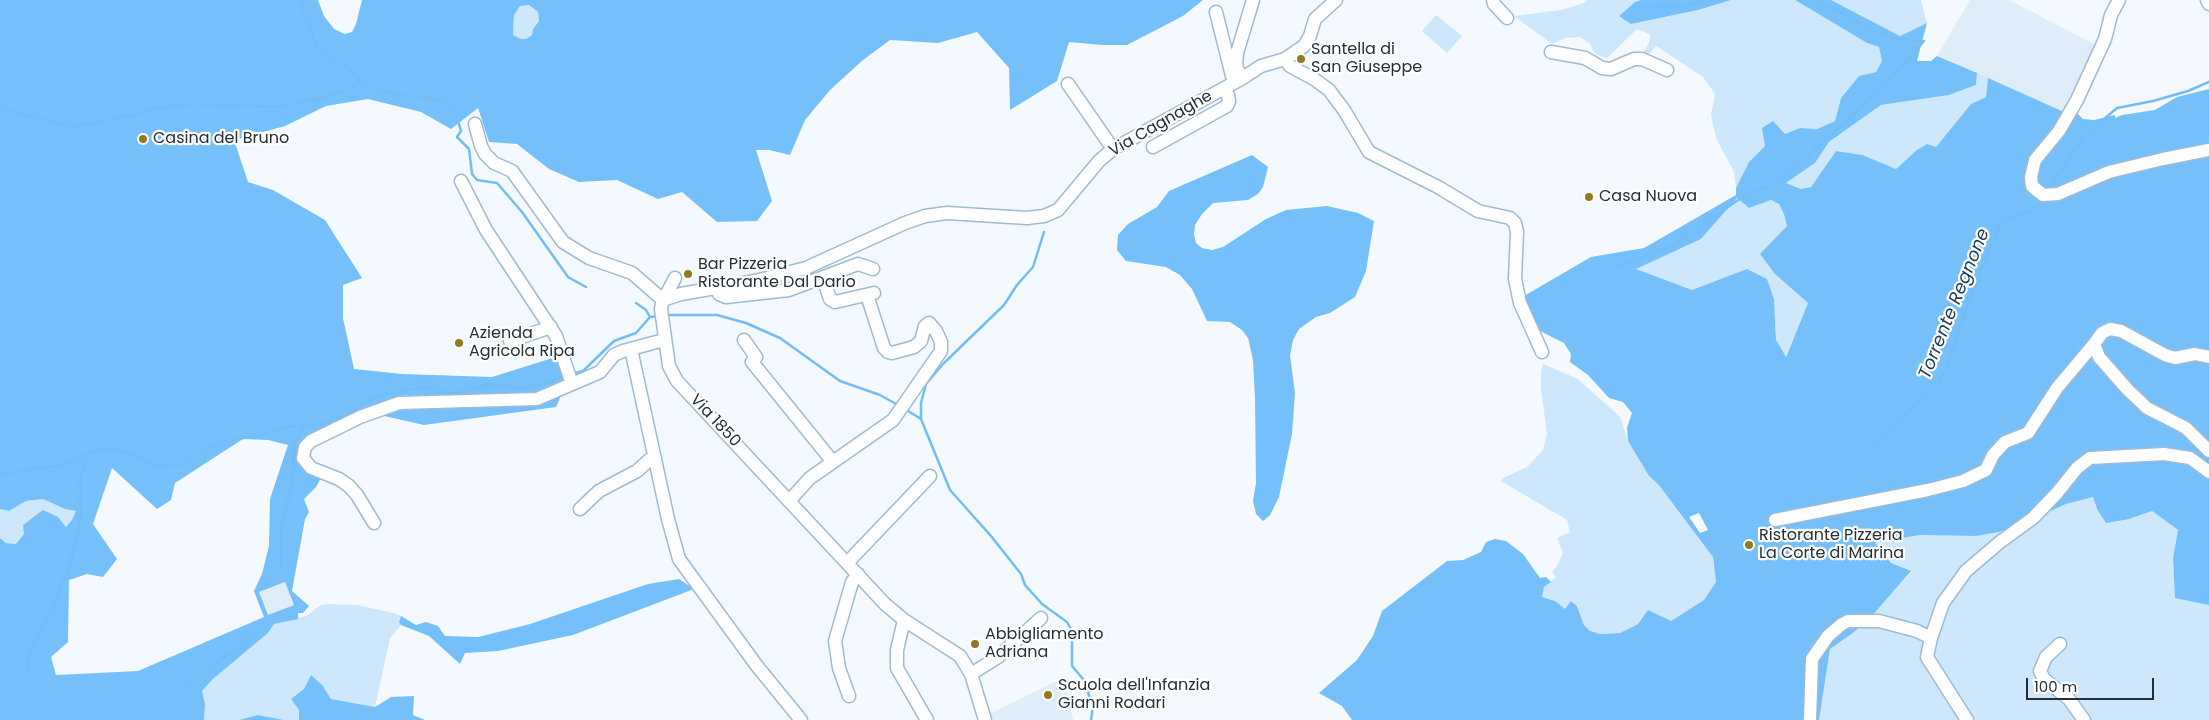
<!DOCTYPE html>
<style>
body{margin:0}
#map{position:relative;width:2209px;height:720px;overflow:hidden;background:#f3f9fe;font-family:Poppins,sans-serif}
canvas{display:block}
.scale{position:absolute;left:2026px;top:678px;width:128px;height:22px;box-sizing:border-box;border:2px solid #232e37;border-top:0;padding-left:6px;font-size:15px;line-height:18px;white-space:nowrap;color:#232e37;-webkit-text-stroke:4px #fff;paint-order:stroke}
</style>
<div id="map">
<canvas width="2209" height="720"></canvas>
<div class="scale">100 m</div>
</div>
<script>
const c = document.querySelector('canvas').getContext('2d');
c.lineJoin = 'round';
function paint(path, color) {
  c.fillStyle = color;
  c.fill(path, 'evenodd');
}
function poly(rows) {
  const path = new Path2D();
  for (const r of rows) {
    path.moveTo(r[0], r[1]);
    for (let i = 2; i < r.length; i += 2) path.lineTo(r[i], r[i + 1]);
  }
  return path;
}
function trace(path, color, width, dash) {
  c.strokeStyle = color;
  c.lineWidth = width;
  c.lineCap = dash ? 'butt' : 'round';
  c.setLineDash(dash || []);
  c.stroke(path);
}
function write(font, color, halo, rows, align = 'center') {
  c.font = font + ' Poppins,sans-serif';
  c.lineWidth = 4.5;
  c.setLineDash([]);
  c.textBaseline = 'middle';
  c.strokeStyle = halo;
  c.fillStyle = color;
  for (const [text, x, y, turn = 0] of rows) {
    c.save();
    c.translate(x, y);
    c.rotate((+turn || 0) * Math.PI / 180);
    c.textAlign = isNaN(turn) ? turn : align;
    if (halo) c.strokeText(text, 0, 0);
    c.fillText(text, 0, 0);
    c.restore();
  }
}
paint(poly([
 [1970,0,2009,0,2098,46,2064,112,1937,56],
 [285,582,294,605,268,615,259,592],
 [1065,677,1073,720,993,720,991,713]
]), '#dfedf9');
paint(poly([
 [1587,0,1641,0,1635,2,1631,24,1698,10,1731,0,1795,0,1867,43,1879,47,1882,61,1876,72,1859,76,1841,98,1835,121,1817,129,1800,128,1765,146,1749,162,1736,188,1734,172,1716,138,1711,115,1715,94,1703,77,1656,46,1649,54,1643,53,1649,43,1650,34,1637,29,1607,58,1595,54,1590,44,1580,37,1565,38,1552,44,1514,16,1561,10,1584,3],
 [1831,0,1921,0,1927,23,1900,36],
 [529,5,538,12,539,21,533,28,532,35,526,39,521,39,513,35,514,15,520,6],
 [1436,15,1462,36,1447,53,1422,31],
 [1977,73,1988,78,1986,97,1971,104,1936,147,1896,169,1836,151,1811,187,1801,189,1786,183,1815,163,1829,142,1881,105,1949,95,1976,85],
 [1737,198,1749,208,1771,200,1779,204,1784,213,1787,226,1775,274,1808,303,1785,358,1776,340,1774,299,1767,279,1714,282,1692,290,1635,269,1701,239],
 [1543,364,1578,379,1620,417,1628,441,1649,476,1658,484,1713,557,1716,582,1704,601,1671,621,1638,624,1620,633,1600,634,1590,632,1584,625,1577,606,1571,601,1565,610,1555,601,1541,597,1544,587,1556,577,1552,572,1557,566,1563,553,1557,538,1570,532,1567,520,1501,481,1503,478,1527,467,1543,450,1547,434,1541,389,1541,372],
 [2093,497,2097,509,2129,519,2152,511,2178,530,2173,558,2175,597,2209,605,2209,720,1819,720,1830,649,1853,633,1872,616,1911,572,1891,563,1874,544,1920,535,1976,536,1999,532,2029,521,2066,504],
 [43,499,65,509,77,511,72,521,66,527,58,517,24,534,16,544,6,543,0,538,0,509,9,511,26,501],
 [328,604,357,605,394,613,401,616,399,622,401,625,390,638,375,707,331,699,323,686,305,689,291,699,299,710,299,720,284,720,258,715,239,720,204,720,205,704,202,691,213,679,268,633,274,623,306,616,321,605]
]), '#cde7fd');
paint(poly([
 [0,0,318,0,324,16,334,29,345,34,352,32,356,24,362,0,1203,0,1183,16,1127,45,1102,45,1069,42,1057,81,1010,110,1009,68,977,32,938,43,890,40,863,60,830,90,805,120,790,155,769,150,756,150,772,201,757,221,717,222,682,192,658,199,617,180,579,182,549,169,517,144,489,142,478,108,451,129,421,112,368,99,326,106,285,126,234,140,248,182,273,190,325,220,362,278,343,285,343,318,354,369,402,374,492,377,559,356,567,382,556,407,424,425,362,411,299,455,323,474,316,487,304,499,309,512,305,519,292,591,309,606,303,613,298,613,298,619,274,624,268,633,213,679,202,691,205,704,204,720,0,720,0,538,6,543,16,544,24,534,23,525,43,510,58,517,66,527,72,520,76,511,65,509,43,499,26,501,9,511,0,509],
 [529,5,538,12,539,21,533,29,532,35,526,39,521,39,513,35,514,15,520,6],
 [243,439,268,440,288,445,270,499,269,546,262,574,254,591,264,617,138,671,56,675,51,657,68,642,69,580,87,574,103,577,117,559,93,524,112,468,157,509,171,500,175,483],
 [285,582,294,605,268,615,259,592],
 [1641,0,1731,0,1698,10,1631,24,1619,16,1635,2],
 [1795,0,1831,0,1900,36,1927,23,1917,61,1931,61,1937,56,1977,73,1976,85,1949,95,1881,105,1829,142,1815,163,1786,183,1801,189,1811,187,1836,151,1862,155,1896,169,1917,150,1927,144,1936,147,1971,104,1986,97,1988,78,2064,112,2077,113,2083,119,2094,120,2115,115,2115,118,2122,115,2155,110,2177,97,2209,89,2209,605,2175,598,2173,558,2178,530,2152,511,2129,519,2106,523,2097,509,2093,497,2066,504,2029,521,1999,532,1976,536,1920,535,1875,543,1891,563,1911,571,1872,616,1853,633,1830,649,1819,720,1352,720,1342,706,1319,693,1357,660,1373,636,1382,611,1447,561,1463,560,1481,552,1486,542,1495,539,1506,541,1523,554,1540,578,1546,577,1551,582,1544,587,1542,597,1555,601,1565,609,1571,601,1577,606,1584,625,1590,631,1600,634,1620,633,1638,624,1648,610,1671,621,1704,600,1716,582,1713,557,1658,484,1649,476,1628,441,1627,428,1632,413,1623,402,1609,398,1588,375,1570,362,1571,354,1564,343,1540,331,1524,296,1591,257,1644,248,1736,195,1736,188,1749,162,1765,146,1762,128,1773,121,1785,134,1800,128,1817,129,1835,121,1841,98,1859,76,1876,72,1882,61,1879,47,1867,43],
 [1737,198,1749,208,1771,200,1779,204,1784,214,1787,226,1760,254,1775,274,1808,303,1786,357,1776,340,1774,299,1767,279,1747,269,1692,290,1636,269,1701,239],
 [1699,513,1708,530,1700,533,1689,517],
 [1252,155,1268,167,1263,187,1258,194,1248,200,1213,203,1202,214,1195,225,1194,234,1196,243,1202,248,1212,250,1223,247,1266,219,1286,210,1327,206,1358,213,1374,221,1366,271,1355,297,1330,313,1316,317,1299,329,1293,340,1290,355,1295,393,1292,434,1279,497,1270,515,1263,521,1256,514,1253,501,1256,483,1255,399,1253,360,1248,338,1242,330,1230,322,1207,321,1192,289,1180,275,1166,267,1126,261,1117,250,1118,235,1128,224,1157,207,1169,191],
 [679,579,694,589,573,635,498,651,465,653,460,664,429,636,401,625,399,622,401,616,416,625,426,622,438,626,445,636,478,637,530,624,648,584],
 [311,675,323,686,331,699,375,707,391,697,414,696,413,715,425,720,299,720,299,710,291,699,304,689],
 [258,715,284,720,239,720]
]), '#75c0fa');
trace(poly([
 [303,0,302,9,310,27,317,50,345,66,361,82,377,90,396,95,417,96,444,101,454,107,461,131,457,137,469,149,472,174,477,180,497,183,522,212,568,277,586,287],
 [1814,0,1841,12,1872,31,1900,39,1923,41],
 [1637,8,1688,6,1703,0],
 [0,108,74,127,133,115,156,108,193,104,278,107,326,97,360,83],
 [2049,188,2083,137,2117,108,2153,101,2188,91,2209,82],
 [1614,267,1672,246,1741,198,1772,184,1795,168,1880,90,1924,41],
 [636,303,646,310,650,317,659,316],
 [667,315,717,315,746,323,780,338,840,381,880,395,898,405],
 [572,374,583,371,614,341,636,333,650,317],
 [905,409,921,419,950,490,991,536,1021,574,1025,585,1042,604,1067,622,1072,631,1072,666,1083,679,1093,706,1091,720],
 [921,419,921,403,926,384,943,364,1004,305,1017,285,1033,267,1044,232],
 [1874,444,1900,418,1937,387,1952,354,1962,319,1998,229,2005,220,2030,211,2041,202],
 [0,474,63,465,99,449,118,449,158,466,183,464,203,451,225,441,261,435,284,427,328,423,350,415,365,401,382,395,405,390,429,388,453,393,488,384,524,388,548,383,564,375],
 [281,572,281,527,293,481,294,444,303,427],
 [26,675,30,651,53,608,71,563,81,518,80,478,87,456],
 [185,688,225,656,245,647,259,629]
]), '#72bdf8', 2.5);
const minor = poly([
 [1493,0,1494,4,1507,18],
 [2119,0,2111,15,2105,39,2077,100,2059,131,2035,160,2031,177,2032,186,2043,195,2058,194,2109,172,2163,159,2209,150],
 [2207,0,2209,4],
 [1216,12,1232,76],
 [1551,52,1585,58,1602,68,1611,69,1634,59,1642,59,1667,70],
 [1285,59,1290,66,1314,79,1329,90,1344,110,1369,152,1438,187,1478,211,1510,218,1515,223,1517,232,1515,279,1520,303,1542,352],
 [1241,79,1236,65,1237,53,1253,0],
 [1068,84,1113,149],
 [475,124,481,146,485,154,494,163,512,171,563,242,589,258,632,273,663,300],
 [1153,147,1227,106,1229,101,1228,95,1223,89],
 [461,181,486,230,556,336,572,384],
 [675,278,662,303,661,309,669,366,677,381,885,604,904,620,960,656,971,674,985,720],
 [823,278,830,299,835,302,874,293],
 [717,288,719,294,726,297,789,290,858,264,873,269],
 [663,300,681,294,755,281,806,268,905,223,925,216,947,213,1027,218,1044,216,1058,210,1099,161,1113,149,1241,79,1261,66,1285,59,1304,46,1310,36,1315,19,1336,0],
 [744,340,756,357,752,362,833,462],
 [510,341,551,327],
 [631,349,668,519,679,559,757,666,801,720],
 [2209,357,2195,354,2175,358,2165,355,2121,331,2110,329,2102,333,2094,344,2099,357,2127,389,2147,408,2186,428,2209,451],
 [790,500,810,478,893,420,941,351,941,342,936,331,929,323,925,326,921,341,914,347,892,353,888,352,884,348,867,295],
 [580,509,599,491,637,471,649,460,655,458],
 [1775,520,1928,490,1963,481,1986,470,1993,455,2005,442,2028,433,2057,388,2094,344],
 [374,523,357,495,349,486,339,479,311,468,303,458,305,447,311,441,360,417,399,403,537,399,600,372,614,355,623,351,664,340],
 [847,563,930,476],
 [904,620,897,650,897,668,927,720],
 [2060,644,2046,657,2040,671,2044,679,2069,699,2084,720],
 [971,674,998,657,1041,618],
 [849,696,839,668,835,641,852,582,858,574],
 [1810,720,1812,659,1828,636,1842,624,1848,621,1879,621,1917,631,1931,638],
 [1967,720,1927,657,1931,638,1943,603,1966,571,2000,542,2033,518,2057,493,2077,468,2090,458,2164,454,2190,458,2209,472]
]);
trace(minor, '#9fbbd3', 15);
trace(minor, '#fff', 12);
for (const [x, y, r, color] of [
 [1301,59,5,"#927a20"],
 [143,139,5,"#927a20"],
 [1589,197,5,"#927a20"],
 [688,274,5,"#927a20"],
 [459,343,5,"#927a20"],
 [1749,545,5,"#927a20"],
 [975,644,5,"#927a20"],
 [1048,695,5,"#927a20"]
]) {
  const dot = new Path2D();
  dot.arc(x, y, r, 0, 2 * Math.PI);
  c.fillStyle = color;
  c.fill(dot);
  trace(dot, '#fff', 2);
}
write('16px', '#232e37', '#fff', [
 ["Santella di",1311,50],
 ["San Giuseppe",1311,68],
 ["Casina del Bruno",153,139],
 ["Casa Nuova",1599,197],
 ["Bar Pizzeria",698,265],
 ["Ristorante Dal Dario",698,283],
 ["Azienda",469,334],
 ["Agricola Ripa",469,352],
 ["Ristorante Pizzeria",1759,536],
 ["La Corte di Marina",1759,554],
 ["Abbigliamento",985,635],
 ["Adriana",985,653],
 ["Scuola dell'Infanzia",1058,686],
 ["Gianni Rodari",1058,704]
], 'left');
write('16px', '#232e37', '#fff', [
 ["Via Cagnaghe",1161,124,-30],
 ["Via 1850",715,421,47]
]);
write('italic 18px', '#1b3b53', '#fff', [
 ["Torrente Regnone",1955,304,-68]
]);
</script>
